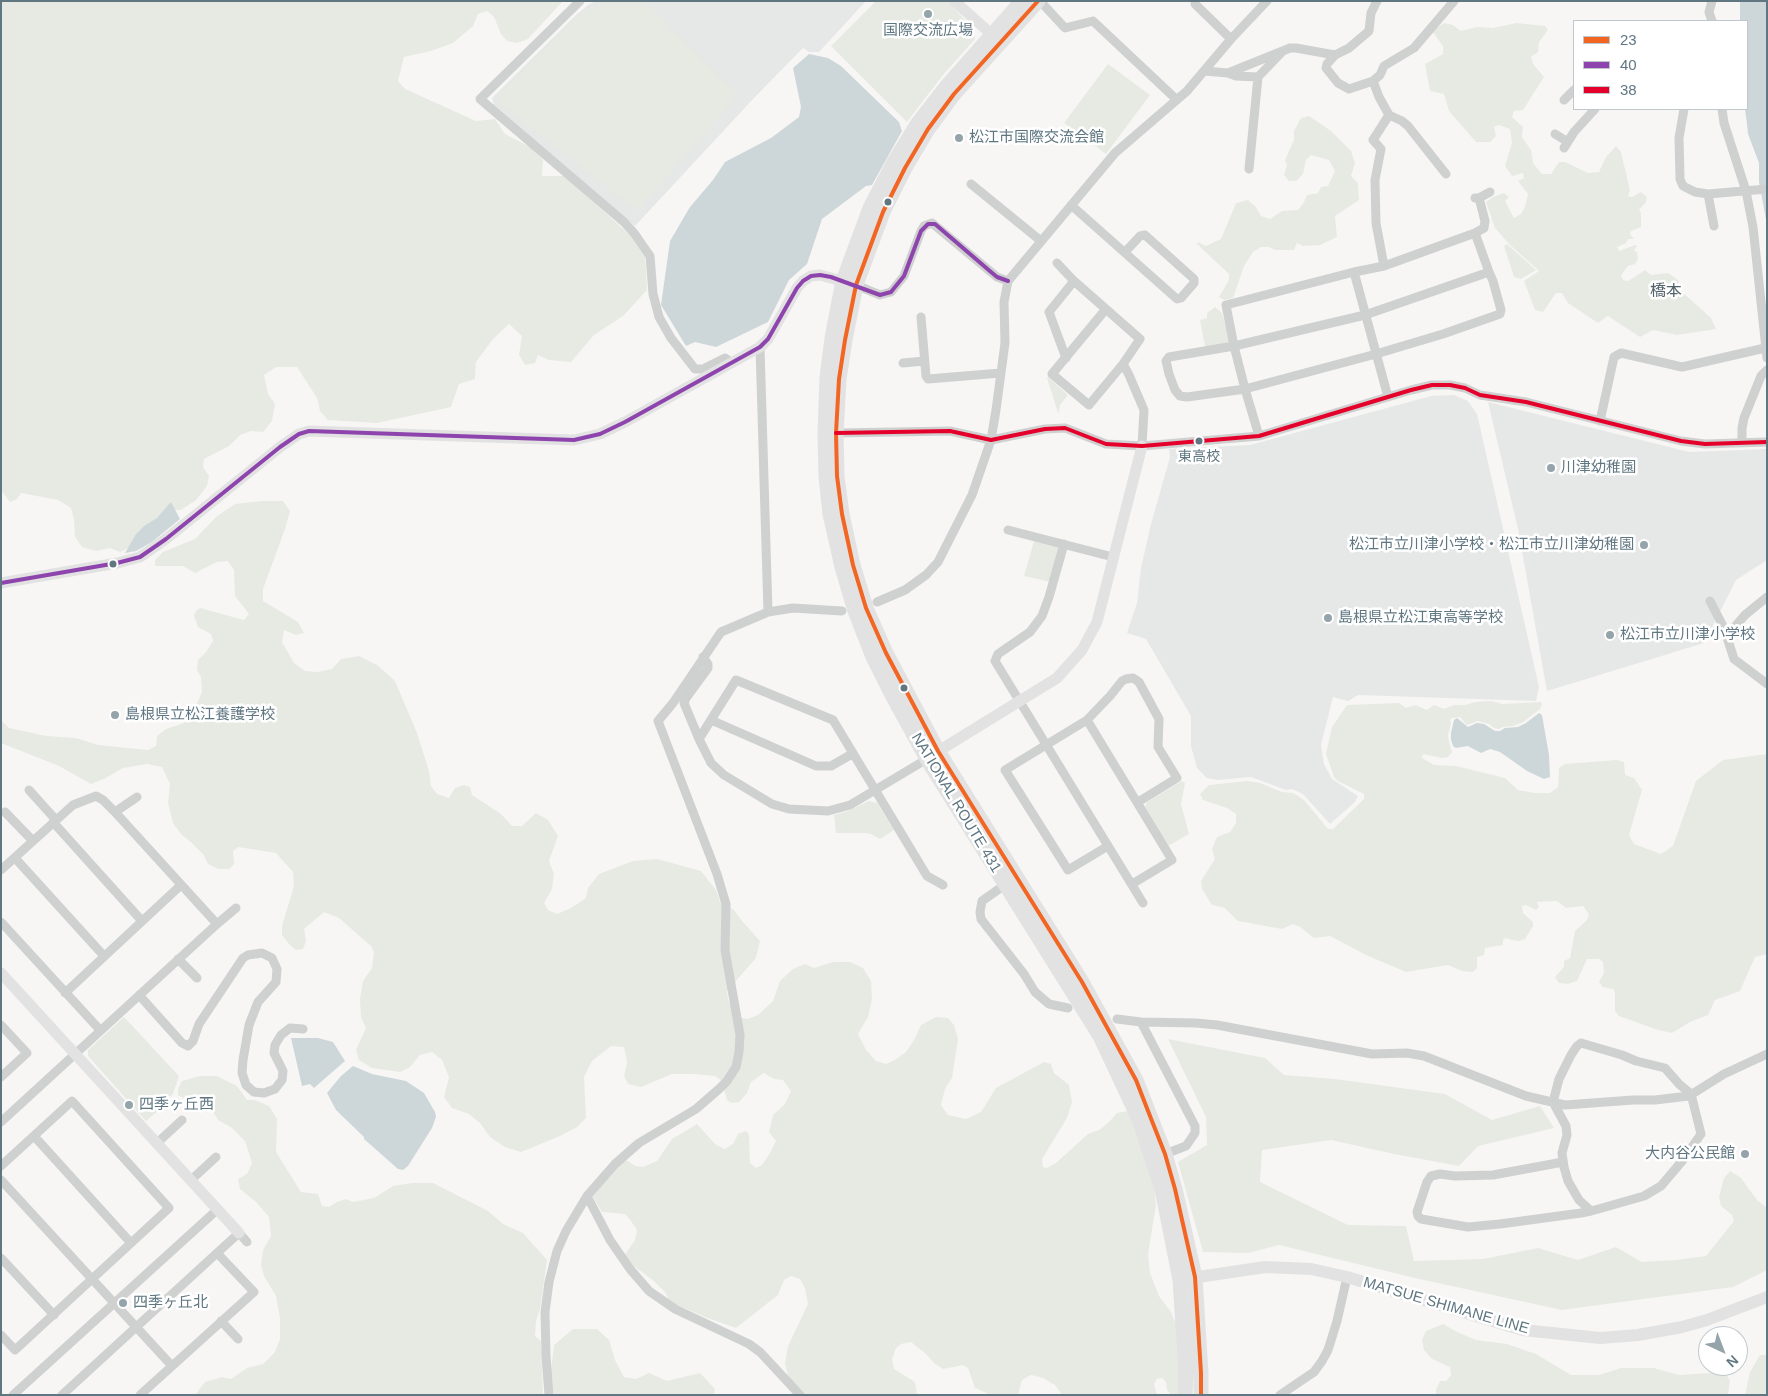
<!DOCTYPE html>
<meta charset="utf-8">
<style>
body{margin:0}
#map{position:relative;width:1768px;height:1396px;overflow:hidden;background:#f7f6f5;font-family:Arial,sans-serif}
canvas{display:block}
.frame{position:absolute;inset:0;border:2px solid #607782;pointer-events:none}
.legend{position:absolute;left:1573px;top:20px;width:175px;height:90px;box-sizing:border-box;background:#fff;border:1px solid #bfc9cd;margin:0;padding:6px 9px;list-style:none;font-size:15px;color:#607782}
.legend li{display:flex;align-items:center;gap:10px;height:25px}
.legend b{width:25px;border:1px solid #bfc9cd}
.north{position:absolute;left:1698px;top:1326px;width:50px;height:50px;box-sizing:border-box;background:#fff;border:1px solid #bfc9cd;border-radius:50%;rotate:137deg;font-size:14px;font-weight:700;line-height:20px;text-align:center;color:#607782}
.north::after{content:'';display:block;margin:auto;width:18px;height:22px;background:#95a3aa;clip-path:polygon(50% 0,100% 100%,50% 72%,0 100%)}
</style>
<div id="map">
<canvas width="1768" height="1396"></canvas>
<div class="frame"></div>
<ul class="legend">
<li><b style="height:6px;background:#f26522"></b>23</li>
<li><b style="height:6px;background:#8e44ad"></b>40</li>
<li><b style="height:6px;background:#e4002b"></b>38</li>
</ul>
<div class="north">N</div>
</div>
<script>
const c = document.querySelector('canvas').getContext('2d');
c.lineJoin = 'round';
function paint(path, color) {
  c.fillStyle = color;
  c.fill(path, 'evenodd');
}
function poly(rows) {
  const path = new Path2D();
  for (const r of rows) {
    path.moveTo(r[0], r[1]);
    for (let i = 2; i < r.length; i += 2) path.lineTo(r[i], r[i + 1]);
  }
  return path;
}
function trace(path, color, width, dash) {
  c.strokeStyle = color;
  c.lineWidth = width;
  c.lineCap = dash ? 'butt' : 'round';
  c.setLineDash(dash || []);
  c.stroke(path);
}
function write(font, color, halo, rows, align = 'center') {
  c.font = font + ' Arial,"Noto Sans JP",sans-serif';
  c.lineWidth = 5;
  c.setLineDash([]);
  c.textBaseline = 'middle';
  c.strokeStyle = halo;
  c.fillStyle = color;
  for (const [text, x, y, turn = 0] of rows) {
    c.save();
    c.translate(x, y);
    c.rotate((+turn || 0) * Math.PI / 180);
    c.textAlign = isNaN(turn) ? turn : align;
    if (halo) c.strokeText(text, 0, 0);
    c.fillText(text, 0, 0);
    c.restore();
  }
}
paint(poly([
 [596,1,866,1,819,52,809,52,803,48,754,98,635,226,600,198,494,105,492,98,576,15,588,5],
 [1454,395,1468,401,1477,414,1539,687,1536,701,1358,695,1348,701,1333,697,1321,745,1324,764,1332,779,1358,796,1355,802,1330,824,1303,794,1292,789,1286,790,1251,777,1218,780,1207,778,1197,768,1191,746,1191,716,1146,639,1127,633,1137,603,1141,568,1151,524,1170,457,1169,449,1250,445,1431,396],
 [1488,402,1689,452,1767,449,1767,560,1736,580,1704,643,1547,691,1518,529]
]), '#e6e8e7');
paint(poly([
 [1,1,563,1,528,39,517,43,507,41,501,34,494,17,487,11,478,14,473,26,453,43,431,51,404,57,398,81,405,89,476,121,495,119,505,134,532,148,543,160,542,176,565,176,632,237,645,255,647,290,623,316,594,335,571,362,549,360,538,355,535,363,525,365,519,355,522,336,509,324,493,339,476,362,475,379,459,384,451,407,377,423,328,420,320,411,317,398,297,367,276,367,264,375,268,394,275,404,272,421,263,432,251,431,240,435,229,446,204,459,203,467,209,476,207,486,196,500,181,510,170,510,133,546,120,552,110,548,96,551,82,547,75,537,74,520,71,508,58,500,21,493,17,499,10,502,1,490],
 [603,1,643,1,738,95,637,211,502,105,498,94,578,16,589,7],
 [876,1,947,1,970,25,975,39,943,75,907,122,831,46],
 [1444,23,1453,25,1461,31,1477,27,1493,28,1516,23,1545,26,1548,30,1539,42,1538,52,1531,57,1533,64,1544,77,1523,110,1514,111,1512,117,1523,127,1522,137,1531,150,1533,163,1542,174,1551,174,1559,162,1565,162,1588,173,1599,172,1606,157,1616,146,1621,152,1625,169,1630,190,1628,196,1632,197,1641,192,1647,197,1646,202,1639,210,1641,213,1641,227,1631,231,1630,234,1634,239,1628,239,1626,243,1617,247,1619,251,1635,245,1637,246,1634,250,1637,252,1638,259,1635,264,1628,266,1621,275,1623,280,1628,281,1645,270,1651,275,1668,273,1678,280,1681,291,1711,318,1716,329,1677,335,1653,330,1640,337,1608,316,1598,323,1568,303,1562,293,1556,293,1543,312,1535,310,1524,281,1539,271,1510,245,1495,228,1486,202,1493,197,1504,193,1509,197,1505,201,1514,218,1521,214,1525,207,1528,194,1518,181,1524,178,1523,173,1512,176,1505,166,1512,143,1510,129,1499,125,1494,127,1496,136,1490,142,1476,142,1449,111,1444,94,1430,91,1425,64,1443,54,1443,46,1432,31],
 [1108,64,1150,95,1106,154,1064,123],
 [1309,116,1331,131,1351,151,1355,163,1351,176,1358,183,1359,200,1335,216,1337,237,1320,245,1303,246,1297,243,1294,250,1275,250,1269,247,1261,247,1253,252,1244,266,1233,298,1224,300,1219,297,1229,280,1229,274,1197,244,1198,242,1206,246,1221,239,1236,203,1248,200,1255,206,1261,216,1270,219,1282,211,1298,210,1304,202,1307,195,1318,193,1321,187,1328,186,1335,171,1329,160,1311,155,1306,160,1303,174,1296,181,1289,181,1284,175,1287,165,1285,160,1294,140,1294,131,1301,118],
 [1507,244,1536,270,1521,279,1514,277,1504,246],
 [1215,307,1222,313,1230,341,1227,343,1205,347,1200,320,1207,318,1207,313],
 [1048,377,1068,395,1060,405,1059,412,1058,413,1047,378],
 [262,501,283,501,290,511,285,529,263,589,263,601,298,622,304,633,296,635,284,630,282,642,294,663,305,671,318,672,332,669,341,659,359,656,377,665,395,681,417,733,429,771,431,786,437,794,449,798,455,788,464,785,470,787,472,795,501,814,512,826,522,826,536,813,548,820,558,836,549,861,554,874,552,889,544,903,548,910,557,914,571,908,586,898,588,888,599,874,633,861,657,859,701,871,716,890,720,902,734,910,742,921,760,941,756,958,727,991,728,999,735,1017,748,1019,758,1015,773,1001,780,981,793,969,805,964,814,968,833,962,850,962,863,968,871,981,872,999,868,1017,858,1034,866,1050,876,1061,886,1064,895,1060,906,1052,914,1040,921,1025,936,1017,948,1018,954,1025,958,1039,952,1078,945,1089,941,1105,948,1115,966,1119,981,1112,996,1088,1044,1062,1051,1064,1054,1073,1069,1085,1072,1102,1067,1118,1042,1159,1043,1167,1047,1168,1056,1163,1088,1134,1099,1130,1109,1122,1117,1113,1128,1111,1135,1117,1154,1182,1156,1205,1148,1254,1150,1273,1159,1296,1171,1312,1181,1337,1181,1395,1171,1395,1167,1390,1166,1382,1162,1378,1157,1379,1154,1384,1157,1395,1062,1395,1055,1385,1043,1378,1031,1375,1022,1380,1018,1395,991,1395,975,1388,968,1368,963,1365,943,1369,934,1363,926,1354,911,1342,901,1344,896,1348,892,1359,894,1369,915,1382,917,1395,803,1395,788,1376,785,1363,788,1346,808,1304,805,1288,800,1279,791,1276,784,1280,778,1295,736,1328,705,1317,670,1302,665,1292,654,1281,627,1261,624,1256,635,1240,637,1230,631,1221,625,1214,602,1212,593,1197,593,1186,615,1160,628,1161,635,1166,643,1167,657,1161,672,1139,697,1124,716,1145,725,1149,733,1144,738,1134,746,1131,749,1135,750,1163,756,1168,762,1165,770,1153,776,1141,769,1132,773,1115,785,1104,791,1091,783,1080,774,1079,764,1073,751,1082,747,1093,739,1102,731,1103,727,1100,722,1081,715,1076,694,1074,672,1074,641,1087,628,1084,624,1076,627,1062,624,1047,611,1046,592,1061,584,1077,586,1118,577,1127,560,1136,521,1152,505,1147,490,1137,480,1123,469,1114,452,1108,444,1097,449,1077,442,1060,432,1052,420,1055,410,1067,400,1072,372,1068,359,1060,356,1050,366,1028,361,1017,360,999,363,981,372,968,374,952,371,946,339,918,324,912,304,929,306,941,303,949,296,950,289,944,282,935,282,926,294,886,293,872,276,853,238,847,233,851,234,864,229,869,218,869,208,864,203,854,193,844,181,834,173,823,168,803,170,784,162,767,147,764,123,768,106,778,91,784,59,766,1,743,1,720,9,728,46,736,76,738,98,745,148,750,156,746,157,736,166,729,184,723,192,715,202,692,201,677,197,670,198,660,206,652,213,641,211,634,198,627,194,616,196,611,200,608,244,620,249,614,235,596,234,570,228,561,217,562,195,573,183,566,155,566,155,560,163,552,195,539,216,517,235,504],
 [1034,541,1057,546,1060,550,1051,582,1024,576],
 [1491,701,1502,704,1541,702,1542,704,1540,709,1523,722,1513,726,1503,727,1499,729,1494,728,1489,724,1478,721,1467,725,1460,717,1452,718,1450,720,1451,723,1448,735,1449,742,1452,752,1448,757,1442,758,1423,754,1422,758,1434,765,1456,766,1505,778,1518,790,1535,793,1550,793,1558,787,1559,768,1565,764,1617,760,1624,762,1625,775,1634,778,1642,790,1629,835,1634,844,1661,854,1673,846,1696,781,1723,760,1767,754,1767,954,1755,957,1740,991,1715,1000,1708,1015,1690,1022,1672,1033,1658,1030,1619,1016,1615,1011,1615,992,1613,989,1603,987,1599,982,1604,973,1603,962,1599,959,1587,959,1577,981,1568,984,1559,983,1555,977,1564,967,1564,961,1570,958,1575,931,1587,920,1589,914,1583,906,1566,908,1557,901,1537,902,1539,907,1536,910,1526,905,1522,906,1523,913,1533,922,1533,926,1528,934,1525,939,1519,941,1512,940,1506,938,1503,940,1503,945,1485,948,1484,955,1477,957,1477,968,1473,972,1462,971,1448,965,1406,972,1366,955,1330,936,1314,938,1300,927,1293,924,1282,929,1238,921,1225,908,1212,905,1202,889,1201,881,1215,859,1212,849,1217,837,1230,832,1236,823,1236,814,1227,808,1203,800,1200,794,1209,785,1248,781,1260,783,1282,792,1293,793,1304,800,1328,829,1333,829,1364,799,1364,794,1338,781,1334,777,1326,754,1332,727,1347,705,1399,703,1406,708,1415,705,1427,710,1434,705,1444,709,1454,705,1465,705,1476,702],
 [1182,781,1185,783,1181,804,1189,834,1168,846,1145,807,1147,802],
 [869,801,877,803,894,830,880,839,871,834,865,833,836,833,834,815,848,811],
 [124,1017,179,1076,173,1094,163,1103,164,1106,146,1121,88,1056,88,1050],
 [1168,1039,1265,1058,1284,1075,1335,1079,1445,1094,1492,1120,1540,1106,1554,1128,1478,1146,1459,1166,1394,1154,1331,1140,1262,1150,1260,1182,1348,1225,1406,1226,1414,1261,1483,1259,1538,1248,1578,1260,1616,1247,1642,1262,1676,1260,1706,1256,1734,1221,1732,1215,1721,1206,1719,1197,1724,1178,1730,1171,1741,1178,1757,1200,1767,1208,1767,1270,1733,1287,1562,1310,1415,1278,1279,1245,1248,1253,1203,1252,1178,1162,1207,1145,1206,1117],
 [200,1076,217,1076,237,1086,247,1100,255,1100,269,1106,277,1119,276,1152,301,1192,318,1194,322,1206,329,1207,337,1202,346,1199,353,1202,374,1198,393,1186,412,1183,433,1183,488,1211,503,1224,523,1233,547,1260,540,1309,536,1321,535,1336,541,1341,543,1395,195,1395,205,1382,222,1377,231,1379,247,1368,263,1364,275,1352,280,1339,280,1318,276,1296,264,1276,261,1265,263,1250,271,1236,269,1217,256,1202,240,1189,238,1179,247,1174,252,1163,245,1141,232,1128,218,1120,210,1107,201,1098,184,1098,178,1095,178,1089,182,1081],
 [1443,1324,1457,1332,1476,1340,1507,1344,1536,1354,1571,1375,1599,1375,1621,1368,1654,1368,1679,1375,1724,1372,1730,1380,1728,1395,1436,1395,1436,1390,1440,1381,1446,1381,1451,1375,1450,1367,1432,1359,1424,1350,1422,1340,1426,1331],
 [573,1329,597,1329,609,1340,615,1360,624,1377,636,1379,649,1373,667,1381,700,1373,715,1389,714,1395,554,1395,551,1371,554,1345],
 [1760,1355,1767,1355,1767,1395,1745,1395,1750,1372]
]), '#e7eae3');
paint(poly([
 [1740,1,1767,1,1767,225,1759,182,1759,163,1748,134,1747,124,1745,109,1747,109,1747,21,1740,21],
 [809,54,828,58,841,66,899,122,902,131,872,185,866,186,822,219,807,264,789,280,768,322,716,347,695,342,686,346,661,305,670,241,690,207,713,180,725,162,771,138,799,117,801,107,793,68],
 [171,502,180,519,152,542,136,551,125,553,136,534,144,526,157,518],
 [1539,713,1542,715,1549,755,1550,777,1544,779,1527,771,1500,752,1490,749,1481,753,1468,746,1456,748,1453,746,1451,740,1451,733,1454,720,1457,718,1468,727,1477,723,1484,724,1495,731,1500,731,1505,728,1518,727,1526,723],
 [291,1038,318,1038,333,1042,345,1061,314,1088,310,1084,302,1086],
 [353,1066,372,1074,406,1081,424,1093,435,1112,436,1117,432,1128,408,1166,403,1170,398,1169,364,1139,364,1137,336,1110,327,1093,341,1076]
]), '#cdd7d9');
trace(poly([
 [580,1,480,99,624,222,634,233,650,256,653,294,659,317,671,338,695,369,703,369,725,358,732,363],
 [1040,1,1065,28,1093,21,1177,100],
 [1377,1,1371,13,1369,31,1349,48,1335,55,1327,64,1326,68,1338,83,1349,89,1373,81,1379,97,1389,115,1373,140,1381,149,1375,180,1376,223,1384,266],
 [1195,4,1231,39],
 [1712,21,1709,12,1712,1],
 [1204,71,1228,73,1290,48,1296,48,1335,55],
 [1228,73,1236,76,1258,77],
 [1373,81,1380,75,1384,66,1414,48,1454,1],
 [1564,100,1574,90],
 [1684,109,1679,138,1680,179,1683,186,1695,192,1708,194,1767,189],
 [1722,109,1724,123,1746,191,1753,227,1767,358],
 [1389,115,1402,121,1408,126,1446,174],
 [1555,134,1568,142],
 [1564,148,1574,132,1595,109],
 [1249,169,1258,77,1281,53],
 [971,184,1041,241],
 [1708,194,1714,226],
 [1475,198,1479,198,1490,192],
 [1071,205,1177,299,1181,298,1194,283,1194,279,1145,235,1140,236,1125,252],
 [1475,233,1484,228,1485,221,1479,198],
 [1057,263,1074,281,1140,339,1123,364,1129,375,1144,410,1142,446],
 [1354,272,1388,397],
 [856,285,880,295,891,292,904,276,921,231,924,226,932,223,991,272,997,277,1008,281],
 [1106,309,1052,374,1089,405,1123,364],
 [921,317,926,376,928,379,1001,373],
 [760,347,768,612],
 [1066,358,1049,312,1074,281],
 [903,363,924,361],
 [1600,421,1614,357,1621,353,1682,367,1765,348],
 [836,433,950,431,991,440,1045,429,1065,428,1106,444,1142,446,1259,436,1411,390,1432,385,1450,385,1465,388,1480,395,1526,402,1681,441,1705,444,1767,442],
 [1259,436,1245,389,1234,346,1226,305,1354,272,1384,266,1475,233,1489,272,1493,281,1501,310,1500,314,1443,334,1376,354,1245,389,1187,397,1180,396,1175,390,1169,374,1166,361,1169,357,1234,346,1365,315,1489,272],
 [1742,442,1742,428,1744,418,1761,376,1767,370],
 [1008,530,1113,557],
 [1064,544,1049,597,1042,616,1030,632,998,654,995,661,1143,903],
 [1710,601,1724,628,1734,659,1767,684],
 [877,602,905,590,926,575,938,562,972,495,991,440,996,410,1005,343,1004,302,1008,281,1115,153,1187,91,1231,39,1267,1],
 [1727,636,1745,615,1767,597],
 [703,657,708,664,708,668,686,698,684,703,699,739,711,763,724,775,772,804,789,809,828,811,850,805,927,759],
 [711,720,816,766,831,766,852,754],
 [1087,720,1172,860,1132,884],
 [699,739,736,680,833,720,927,876,943,885],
 [29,790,56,820],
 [5,812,33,841],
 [115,812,137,797],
 [53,822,142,921],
 [1108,846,1068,870,1005,770,1087,720,1110,696,1122,681,1126,679,1133,678,1139,682,1159,719,1158,747,1177,778,1138,802],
 [15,858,104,956],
 [1,870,73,805,96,796,103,800,115,812,217,924,1,1122],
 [1006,884,982,901,980,912,981,919,1024,974,1035,992,1049,1004,1068,1008],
 [1,922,100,1030],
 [217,924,236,908],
 [178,959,197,978],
 [65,993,181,885],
 [139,995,182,1043,188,1046,193,1041,199,1024,243,958,248,955,262,953,272,958,277,969,276,982,258,1002,249,1025,243,1060,242,1073,246,1085,254,1092,264,1093,275,1089,282,1080,283,1071,274,1053,275,1045,281,1035,290,1028,303,1029],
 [1117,1019,1141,1022,1196,1023,1217,1025,1372,1054,1407,1053,1424,1056,1526,1096,1565,1105,1633,1100,1655,1100,1689,1096,1724,1074,1767,1054],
 [1141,1022,1195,1126,1195,1133,1186,1146,1165,1154],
 [1,1025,27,1053,1,1077],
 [34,1136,131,1243],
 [157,1143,182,1120],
 [1563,1162,1493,1175,1455,1176,1440,1174,1431,1176,1427,1182,1417,1212,1418,1216,1421,1219,1468,1227,1500,1224,1581,1213,1591,1211,1602,1208,1644,1196,1661,1186,1683,1160,1701,1134,1691,1094,1679,1084,1665,1068,1636,1061,1622,1055,1581,1043,1577,1046,1571,1055,1559,1079,1553,1102,1566,1126,1567,1135,1562,1153,1564,1167,1568,1181,1579,1200,1591,1211],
 [1,1166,72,1101,169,1208,15,1350,1,1335],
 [1,1180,172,1366],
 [191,1180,216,1157],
 [587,1196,610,1240,630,1269,649,1291,675,1309,749,1344,760,1352,800,1395],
 [1,1258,54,1315],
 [221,1321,238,1339],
 [13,1395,218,1209],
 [62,1395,217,1253],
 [140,1395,254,1292,217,1253,239,1233,247,1242],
 [549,1395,546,1356,545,1312,549,1282,557,1251,566,1231,587,1196,615,1164,639,1143,696,1109,719,1089,727,1081,736,1067,739,1052,740,1035,725,950,726,904,717,874,658,721,673,703,721,632,768,612,793,608,842,611],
 [1280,1395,1314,1372,1322,1361,1328,1350,1337,1321,1347,1277]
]), '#cfd0d0', 9);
trace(poly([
 [954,1,997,39],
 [1,583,117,563,140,557,166,539,280,447,299,434,309,431,574,440,600,434,625,422,760,347,768,339,797,288,803,281,811,276,820,275,849,283],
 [932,755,1057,678,1082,650,1097,622,1142,446],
 [1,973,239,1233]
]), '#e2e2e2', 11);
trace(poly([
 [1185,1279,1265,1267,1311,1269,1347,1277,1523,1330,1600,1338,1638,1335,1682,1327,1707,1320,1767,1297]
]), '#e2e2e2', 12);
trace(poly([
 [1022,1,946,87,918,123,894,162,870,208,843,281,832,338,827,378,825,433,826,476,830,514,842,567,855,611,873,657,892,695,927,759,1100,1036,1139,1119,1162,1189,1180,1280,1186,1373,1185,1395],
 [1038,1,954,94,928,129,905,168,883,212,856,285,845,340,839,379,836,433,837,476,842,514,853,565,866,608,886,653,938,751,1082,982,1136,1080,1150,1116,1165,1154,1175,1189,1195,1277,1201,1373,1201,1395]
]), '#e2e2e2', 15);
trace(poly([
 [1038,1,954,94,928,129,905,168,883,212,856,285,845,340,839,379,836,433,837,476,842,514,853,565,866,608,886,653,938,751,1082,982,1136,1080,1150,1116,1165,1154,1175,1189,1195,1277,1201,1373,1201,1395]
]), '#f26522', 4);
trace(poly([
 [1,583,117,563,140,557,166,539,280,447,299,434,309,431,574,440,600,434,625,422,760,347,768,339,797,288,803,281,811,276,820,275,831,277,880,295,891,292,904,276,921,231,928,224,935,224,991,272,997,277,1008,281]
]), '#8e44ad', 4);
trace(poly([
 [836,433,950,431,991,440,1045,429,1065,428,1106,444,1142,446,1259,436,1411,390,1432,385,1450,385,1465,388,1480,395,1526,402,1681,441,1705,444,1767,442]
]), '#e4002b', 4);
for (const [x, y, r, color] of [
 [928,14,5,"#95a3aa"],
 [959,138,5,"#95a3aa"],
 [888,202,4.5,"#607782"],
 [1199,441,4.5,"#607782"],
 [1551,468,5,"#95a3aa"],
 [1644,545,5,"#95a3aa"],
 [113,564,4.5,"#607782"],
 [1328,618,5,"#95a3aa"],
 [1610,635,5,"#95a3aa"],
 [904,688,4.5,"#607782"],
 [115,715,5,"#95a3aa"],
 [129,1105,5,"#95a3aa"],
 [1745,1154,5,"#95a3aa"],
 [123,1303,5,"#95a3aa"]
]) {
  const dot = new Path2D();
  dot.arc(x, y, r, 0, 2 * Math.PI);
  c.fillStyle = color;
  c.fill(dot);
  trace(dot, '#fff', 2);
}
write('14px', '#607782', '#fff', [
 ["東高校",1199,457]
]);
write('15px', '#607782', '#fff', [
 ["国際交流広場",928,31,"center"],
 ["松江市国際交流会館",969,138],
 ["川津幼稚園",1561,468],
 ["松江市立川津小学校・松江市立川津幼稚園",1634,545,"right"],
 ["島根県立松江東高等学校",1338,618],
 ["松江市立川津小学校",1620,635],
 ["島根県立松江養護学校",125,715],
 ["四季ヶ丘西",139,1105],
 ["大内谷公民館",1735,1154,"right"],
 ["四季ヶ丘北",133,1303]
], 'left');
write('15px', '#607782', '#fff', [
 ["NATIONAL ROUTE 431",956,803,59],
 ["MATSUE SHIMANE LINE",1446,1306,16]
]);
write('16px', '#52636c', '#fff', [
 ["橋本",1666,292]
]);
</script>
